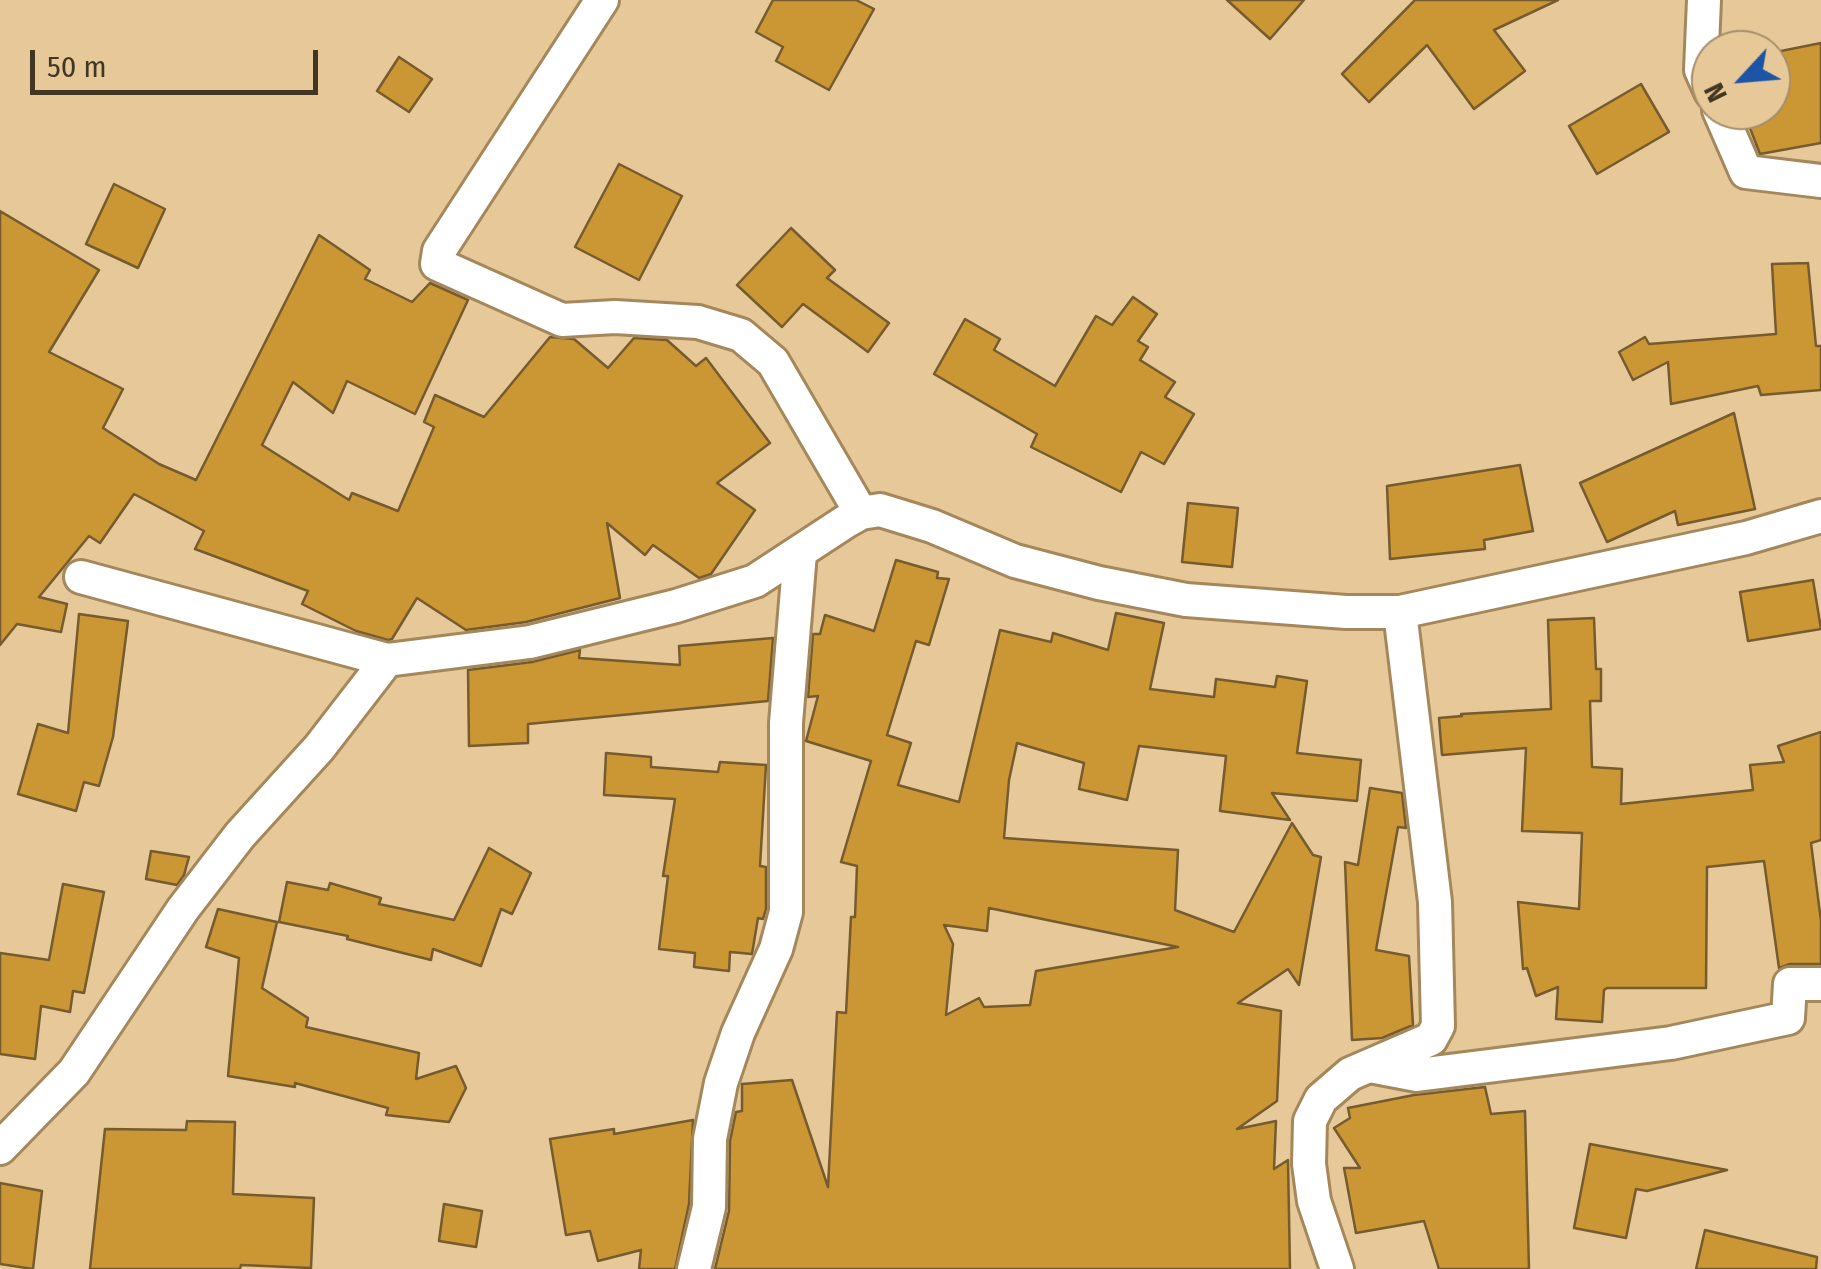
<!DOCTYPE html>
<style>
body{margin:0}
#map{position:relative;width:1821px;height:1269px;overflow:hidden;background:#e6c899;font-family:"Fira Sans Condensed",sans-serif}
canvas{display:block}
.north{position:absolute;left:1691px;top:30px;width:100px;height:100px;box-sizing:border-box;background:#e6c899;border:2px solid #a48e6a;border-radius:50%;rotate:244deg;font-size:28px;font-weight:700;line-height:40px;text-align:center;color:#423623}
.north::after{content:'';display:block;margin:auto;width:35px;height:45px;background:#1d54a6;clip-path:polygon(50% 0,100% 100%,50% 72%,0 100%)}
.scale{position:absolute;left:30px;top:50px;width:288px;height:45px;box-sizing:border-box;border:5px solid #423623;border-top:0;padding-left:12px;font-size:30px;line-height:35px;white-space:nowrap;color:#423623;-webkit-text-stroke:8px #e6c899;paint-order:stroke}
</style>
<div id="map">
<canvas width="1821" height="1269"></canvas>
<div class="north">N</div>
<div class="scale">50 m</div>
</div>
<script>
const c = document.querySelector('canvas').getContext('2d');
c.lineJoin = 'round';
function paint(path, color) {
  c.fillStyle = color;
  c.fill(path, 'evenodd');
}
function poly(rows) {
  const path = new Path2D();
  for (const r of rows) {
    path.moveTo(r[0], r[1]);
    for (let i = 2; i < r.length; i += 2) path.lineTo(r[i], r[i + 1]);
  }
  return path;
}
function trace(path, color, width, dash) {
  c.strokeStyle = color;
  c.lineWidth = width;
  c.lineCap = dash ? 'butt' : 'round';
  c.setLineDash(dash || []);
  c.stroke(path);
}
const building = poly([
 [773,0,856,0,874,9,829,90,776,61,783,47,756,32,773,0],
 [1227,0,1304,0,1270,39,1227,0],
 [1415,0,1558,0,1494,30,1525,71,1474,109,1427,45,1369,102,1342,74,1415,0],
 [1821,43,1821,143,1760,154,1743,110,1771,110,1771,53,1821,43],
 [399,57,432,79,409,112,377,91,399,57],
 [1641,84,1669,132,1597,174,1569,126,1641,84],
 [619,164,682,196,639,280,575,247,619,164],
 [114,184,165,209,138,268,86,244,114,184],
 [0,211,99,270,49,352,123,389,103,428,159,464,196,480,319,235,370,270,365,279,412,302,430,283,468,300,415,414,347,381,333,413,293,382,262,445,349,500,352,493,398,511,434,427,424,422,435,395,484,417,550,337,574,339,608,368,634,338,667,340,696,366,706,358,770,443,717,483,755,510,711,574,699,578,653,545,645,555,607,523,620,598,526,622,466,630,417,598,392,639,388,640,356,631,302,604,308,591,195,549,204,531,134,494,100,543,89,536,39,597,67,604,61,632,17,624,0,645,0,211],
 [791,228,835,270,827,278,889,323,868,352,803,304,782,327,737,285,791,228],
 [1808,263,1816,346,1821,346,1821,390,1761,395,1758,386,1671,404,1668,362,1633,380,1619,352,1645,337,1649,344,1776,334,1772,264,1808,263],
 [1133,297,1157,314,1138,341,1148,347,1140,360,1175,382,1165,397,1194,414,1164,464,1141,452,1121,492,1031,447,1037,434,934,374,965,319,1000,339,994,350,1055,386,1096,316,1112,325,1133,297],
 [1734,413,1755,509,1678,525,1675,511,1607,542,1580,483,1734,413],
 [1520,465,1533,531,1484,540,1485,549,1390,559,1387,486,1520,465],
 [1188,503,1238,508,1232,567,1182,562,1188,503],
 [896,560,938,572,937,578,949,579,929,645,916,641,887,735,911,743,898,785,959,802,1000,630,1051,642,1053,633,1108,650,1116,613,1164,623,1150,689,1214,697,1216,679,1275,687,1277,676,1307,681,1297,753,1361,760,1357,801,1272,793,1290,820,1220,811,1226,756,1139,746,1127,800,1079,789,1084,763,1017,743,1009,780,1004,838,1178,850,1175,910,1234,932,1292,823,1313,855,1321,857,1299,985,1288,969,1238,1003,1281,1011,1277,1101,1237,1129,1276,1121,1274,1169,1288,1160,1290,1269,715,1269,729,1211,730,1141,736,1112,742,1111,742,1084,792,1080,828,1187,837,1012,846,1013,851,917,855,917,857,866,841,862,871,761,806,741,818,696,808,697,813,634,820,634,825,615,874,631,896,560],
 [989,908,1178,947,1036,971,1030,1005,984,1007,979,998,946,1015,953,944,944,925,987,931,989,908],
 [1813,580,1821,629,1748,641,1740,592,1813,580],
 [79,614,128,621,113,737,99,786,84,782,76,811,18,794,38,724,68,733,79,614],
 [1594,618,1596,669,1601,669,1601,701,1590,701,1592,767,1622,769,1621,804,1753,790,1750,765,1784,762,1778,746,1821,732,1821,840,1811,843,1821,921,1821,964,1790,964,1779,968,1764,861,1707,867,1706,988,1607,988,1604,990,1602,1022,1556,1019,1558,987,1536,996,1527,968,1523,969,1518,902,1579,909,1582,833,1522,831,1526,748,1442,755,1439,718,1462,716,1461,714,1551,709,1548,620,1594,618],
 [773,638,768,701,528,724,528,743,469,746,468,670,532,662,580,650,579,658,680,665,679,646,773,638],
 [606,753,651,757,651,767,718,772,720,762,766,765,760,866,766,867,766,909,763,919,758,918,752,954,730,952,729,971,694,967,695,953,659,949,668,876,663,876,675,799,604,795,606,753],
 [1370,788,1402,793,1406,828,1398,827,1376,950,1409,956,1413,1025,1382,1038,1352,1040,1345,862,1358,865,1370,788],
 [489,848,531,873,512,914,501,909,481,966,433,949,431,960,347,939,348,936,279,922,287,882,328,890,330,883,381,898,379,904,454,920,489,848],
 [151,851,189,857,184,875,177,885,146,879,151,851],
 [63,884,104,892,84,993,73,991,70,1012,41,1006,35,1059,0,1054,0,953,49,960,63,884],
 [218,909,277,922,262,988,308,1018,306,1027,419,1053,416,1079,456,1066,466,1088,449,1122,386,1115,388,1108,295,1083,295,1087,228,1076,239,958,206,947,218,909],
 [1485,1087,1491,1114,1525,1111,1529,1269,1439,1269,1424,1221,1356,1233,1344,1168,1360,1168,1334,1128,1350,1118,1348,1108,1414,1095,1485,1087],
 [693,1120,689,1204,675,1269,639,1269,641,1250,598,1261,590,1231,566,1235,550,1139,614,1129,614,1134,693,1120],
 [187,1121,235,1122,233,1194,314,1198,311,1268,241,1265,240,1269,90,1269,105,1129,186,1130,187,1121],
 [1590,1144,1727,1170,1647,1191,1636,1189,1626,1238,1574,1228,1590,1144],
 [0,1183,42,1191,33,1269,0,1264,0,1183],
 [444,1204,482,1211,476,1247,439,1241,444,1204],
 [1705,1230,1817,1257,1816,1269,1696,1269,1705,1230]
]);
paint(building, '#cb9634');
trace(building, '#755b2e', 2.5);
const street = poly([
 [602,0,439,251,437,264,562,320,615,317,698,322,741,335,773,362,861,513],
 [1704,0,1701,70,1711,92],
 [1719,110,1746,172,1821,181],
 [1400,612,1746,538,1821,516],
 [387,660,530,642,676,606,755,581,845,522,861,513,880,510,932,526,1015,561,1099,583,1186,600,1346,612,1400,612,1435,902,1438,1026,1431,1039,1350,1074,1321,1099,1310,1121,1309,1164,1314,1201,1337,1269],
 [1370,1066,1417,1075,1671,1043,1788,1018,1790,984,1821,984],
 [0,1148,74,1072,183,909,240,835,319,748,387,660,81,577],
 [694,1269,709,1207,710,1139,721,1083,738,1033,776,949,786,912,786,723,800,553]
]);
trace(street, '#a4875a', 38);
trace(street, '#fff', 32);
</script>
